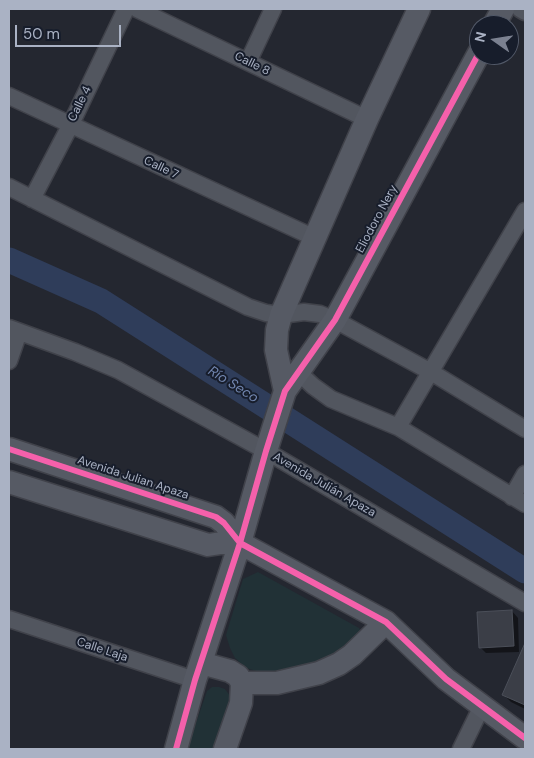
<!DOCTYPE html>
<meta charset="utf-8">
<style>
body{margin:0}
#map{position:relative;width:534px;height:758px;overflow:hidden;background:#242730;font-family:"DM Sans",sans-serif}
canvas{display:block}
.frame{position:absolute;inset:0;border:10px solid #aab2c4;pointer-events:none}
.north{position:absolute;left:469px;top:15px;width:50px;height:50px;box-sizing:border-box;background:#171d2b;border:1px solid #525968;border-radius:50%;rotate:283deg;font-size:14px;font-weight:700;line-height:20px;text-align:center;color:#aab2c4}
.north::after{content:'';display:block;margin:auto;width:18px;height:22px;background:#7b8190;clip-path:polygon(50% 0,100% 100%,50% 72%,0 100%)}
.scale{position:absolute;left:15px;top:25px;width:106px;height:22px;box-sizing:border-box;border:2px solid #aab2c4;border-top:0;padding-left:6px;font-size:15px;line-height:18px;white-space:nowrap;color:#aab2c4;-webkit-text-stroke:4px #171d2b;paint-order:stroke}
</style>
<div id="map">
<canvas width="534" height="758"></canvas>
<div class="frame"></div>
<div class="north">N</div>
<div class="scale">50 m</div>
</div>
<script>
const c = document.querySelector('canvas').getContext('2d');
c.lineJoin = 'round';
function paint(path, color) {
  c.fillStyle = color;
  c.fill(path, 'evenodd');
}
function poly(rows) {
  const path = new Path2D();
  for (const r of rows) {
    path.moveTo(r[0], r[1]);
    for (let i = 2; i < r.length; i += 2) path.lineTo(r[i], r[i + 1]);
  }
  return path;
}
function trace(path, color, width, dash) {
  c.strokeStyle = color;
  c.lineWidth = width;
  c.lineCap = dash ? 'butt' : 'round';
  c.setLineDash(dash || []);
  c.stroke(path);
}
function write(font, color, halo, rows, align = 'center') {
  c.font = font + ' "DM Sans",sans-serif';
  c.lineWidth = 4;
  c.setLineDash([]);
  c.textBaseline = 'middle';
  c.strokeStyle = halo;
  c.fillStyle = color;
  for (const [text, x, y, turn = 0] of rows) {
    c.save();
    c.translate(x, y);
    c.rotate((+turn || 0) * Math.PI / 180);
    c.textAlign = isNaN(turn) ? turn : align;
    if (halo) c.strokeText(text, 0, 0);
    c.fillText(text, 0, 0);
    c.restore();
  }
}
paint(poly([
 [258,572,359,628,363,635,333,658,308,669,266,674,246,668,235,658,230,648,226,635,243,579],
 [212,687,219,687,225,689,233,700,217,749,187,749,207,691]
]), '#213136');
paint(poly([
 [512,611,518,618,519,652,486,653,480,647],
 [525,646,525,709,511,702,503,694]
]), '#0007');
trace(poly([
 [9,260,101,301,525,571]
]), '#2f3d5a', 25);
const building = poly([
 [512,610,514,646,479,648,477,612,512,610],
 [525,643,525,705,502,695,525,643]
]);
paint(building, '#3b3e47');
trace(building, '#4b4f59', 1);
const street = poly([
 [137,9,367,119],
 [520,9,525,12],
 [248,62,273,9],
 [9,96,315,238],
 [9,187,248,307,266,313,281,315,304,312,320,314,335,320,431,372,525,429],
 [32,199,70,126,126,9],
 [9,328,75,352,118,370,266,451,525,603],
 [9,361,19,332],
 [298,372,313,386,331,399,398,427,525,504],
 [398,427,525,211],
 [512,497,525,474],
 [9,619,195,680],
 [461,749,482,706]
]);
const secondary = poly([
 [494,25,503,9],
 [285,391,276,350,277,330,281,315,367,119,419,9],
 [9,449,216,517,224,523,240,543,386,622,446,679,525,738],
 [9,482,208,545,221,543,240,543],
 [201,663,230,671,238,676,242,683,241,703,225,749],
 [242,683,277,683,319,673,339,664,352,655,386,622],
 [176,749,195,680,240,543,266,451,285,391,335,320,479,53]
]);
trace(street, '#40424a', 19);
trace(secondary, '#40424a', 25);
trace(street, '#52565f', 16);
trace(secondary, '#565a64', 22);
trace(poly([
 [9,449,216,517,224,523,240,543,386,622,446,679,525,738],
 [176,749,195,680,240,543,266,451,285,391,335,320,479,53]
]), '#f560ab', 6);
write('12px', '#aab2c4', '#171d2b', [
 ["Calle 8",252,64,26],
 ["Calle 4",80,104,-64],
 ["Calle 7",161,168,25],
 ["Eliodoro Nery",377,219,-62],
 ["Avenida Julian Apaza",133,478,18],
 ["Avenida Julián Apaza",324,485,30],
 ["Calle Laja",102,650,18]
]);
write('italic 14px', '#7185ae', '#171d2b', [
 ["Río Seco",233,385,32]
]);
</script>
